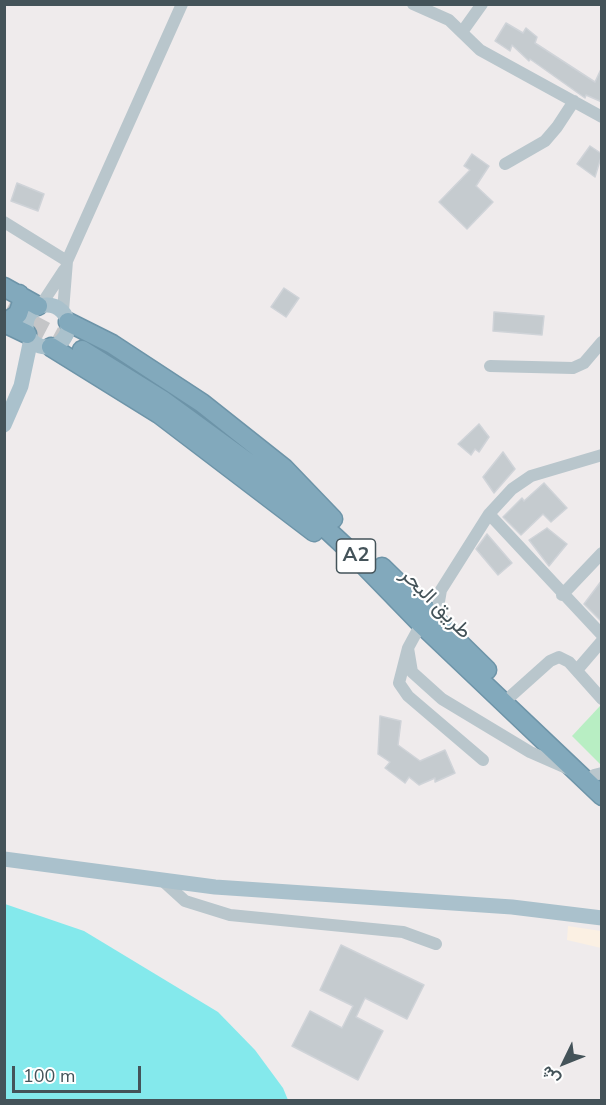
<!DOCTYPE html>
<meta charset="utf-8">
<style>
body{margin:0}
#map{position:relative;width:606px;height:1105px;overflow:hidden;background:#efebec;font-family:"Nunito Sans",Vazirmatn,sans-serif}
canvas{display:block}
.frame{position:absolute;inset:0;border:6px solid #445359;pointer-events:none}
.north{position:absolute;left:534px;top:1033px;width:60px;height:60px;-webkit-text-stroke:4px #fff;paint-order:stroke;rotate:227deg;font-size:16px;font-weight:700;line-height:24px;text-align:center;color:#445359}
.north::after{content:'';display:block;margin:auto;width:21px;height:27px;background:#445359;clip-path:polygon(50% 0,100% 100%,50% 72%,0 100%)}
.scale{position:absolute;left:12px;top:1066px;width:129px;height:27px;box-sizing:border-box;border:3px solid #445359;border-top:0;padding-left:8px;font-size:18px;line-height:21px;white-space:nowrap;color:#445359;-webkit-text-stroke:4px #fff;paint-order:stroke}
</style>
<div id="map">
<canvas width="606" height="1105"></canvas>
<div class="frame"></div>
<div class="north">ش</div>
<div class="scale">100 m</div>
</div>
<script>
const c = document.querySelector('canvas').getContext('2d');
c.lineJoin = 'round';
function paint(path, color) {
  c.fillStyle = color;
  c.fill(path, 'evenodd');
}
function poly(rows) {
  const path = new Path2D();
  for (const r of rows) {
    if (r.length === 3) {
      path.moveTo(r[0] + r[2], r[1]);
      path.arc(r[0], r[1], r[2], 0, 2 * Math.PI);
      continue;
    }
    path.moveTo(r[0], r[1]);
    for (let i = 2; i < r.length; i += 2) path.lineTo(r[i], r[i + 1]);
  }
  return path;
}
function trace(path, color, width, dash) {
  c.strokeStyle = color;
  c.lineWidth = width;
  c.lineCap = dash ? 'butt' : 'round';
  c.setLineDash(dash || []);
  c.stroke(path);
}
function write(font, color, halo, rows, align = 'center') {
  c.font = font + ' "Nunito Sans",Vazirmatn,sans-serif';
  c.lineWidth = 4.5;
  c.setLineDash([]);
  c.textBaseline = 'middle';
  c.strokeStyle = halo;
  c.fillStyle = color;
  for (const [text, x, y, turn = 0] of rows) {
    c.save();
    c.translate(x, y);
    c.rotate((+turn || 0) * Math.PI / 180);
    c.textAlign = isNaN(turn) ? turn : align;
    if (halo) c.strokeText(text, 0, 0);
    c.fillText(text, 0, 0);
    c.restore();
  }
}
paint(poly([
 [568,926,601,931,601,948,567,940]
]), '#fbf0e3');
paint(poly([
 [600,706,602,707,601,765,572,736]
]), '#b8eec3');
paint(poly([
 [5,904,84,931,218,1012,255,1050,283,1088,288,1100,5,1100]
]), '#84e9ec');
const building = poly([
 [506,23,523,33,526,28,537,37,535,43,595,82,602,67,602,102,586,95,585,98,530,59,529,61,512,45,510,51,495,41,506,23],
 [590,146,602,154,595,177,577,164,590,146],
 [472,154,489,166,476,186,493,202,467,229,439,202,470,170,464,166,472,154],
 [17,183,44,194,38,211,11,201,17,183],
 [284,288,299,298,286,317,271,307,284,288],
 [494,312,544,316,542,335,493,331,494,312],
 [479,424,489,437,479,452,475,449,471,455,458,444,479,424],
 [503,452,515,469,494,493,483,477,503,452],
 [544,483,567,508,551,522,543,514,521,535,503,517,522,498,524,501,544,483],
 [547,528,567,544,549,566,529,540,547,528],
 [487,534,512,563,498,575,476,549,487,534],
 [602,580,602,622,584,604,602,580],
 [380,716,401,721,398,745,420,761,445,750,455,773,435,782,435,778,419,785,409,777,405,783,385,768,390,762,378,754,380,716],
 [341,945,424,985,407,1019,365,998,356,1017,383,1031,358,1080,292,1046,310,1011,342,1028,353,1006,320,990,341,945]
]);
paint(building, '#c5cbcf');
trace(building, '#cfd3d8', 1.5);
trace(poly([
 [6,310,82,350]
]), '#c4c5c7', 18, [18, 9]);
const highway = poly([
 [4,287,38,306],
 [68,322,112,344,202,403,284,468,333,519],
 [4,323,27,334],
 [5,323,18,314,22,302,19,294],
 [51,347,159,414,314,532],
 [82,350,164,401,279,485,352,553,421,624,602,796],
 [382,567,487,670]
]);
trace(highway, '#6d94a8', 21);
trace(poly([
 [413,4,449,20,480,50,602,117],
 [462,32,482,4],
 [505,164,545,141,557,127,574,101],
 [4,222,67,261],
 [41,305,64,270],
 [63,311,67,261,182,4],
 [490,366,573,368,584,363,602,342],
 [489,514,602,635],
 [562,595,602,553],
 [436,619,441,590,489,514,512,489,531,476,602,455],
 [421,624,408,648,399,683,408,696,483,760],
 [408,648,412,672,442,699,530,752,571,770],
 [577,670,602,641],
 [512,695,550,661,559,657,569,662,602,699],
 [594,775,602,773],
 [163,881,185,901,230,915,403,932,436,944]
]), '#b9c6cc', 12);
trace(poly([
 [47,326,21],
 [4,425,21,386,31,339],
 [4,859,215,887,512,907,602,918]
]), '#aac1cc', 15);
trace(highway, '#82a9bc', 18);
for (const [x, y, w] of [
 [356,556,39]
]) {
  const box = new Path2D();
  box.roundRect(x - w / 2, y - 17, w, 34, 4.5);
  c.fillStyle = '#fff';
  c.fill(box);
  trace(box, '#445359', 1.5);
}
write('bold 20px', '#445359', null, [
 ["A2",356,556]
]);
write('21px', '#445359', '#fff', [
 ["طريق البحر",435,604,45]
]);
</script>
